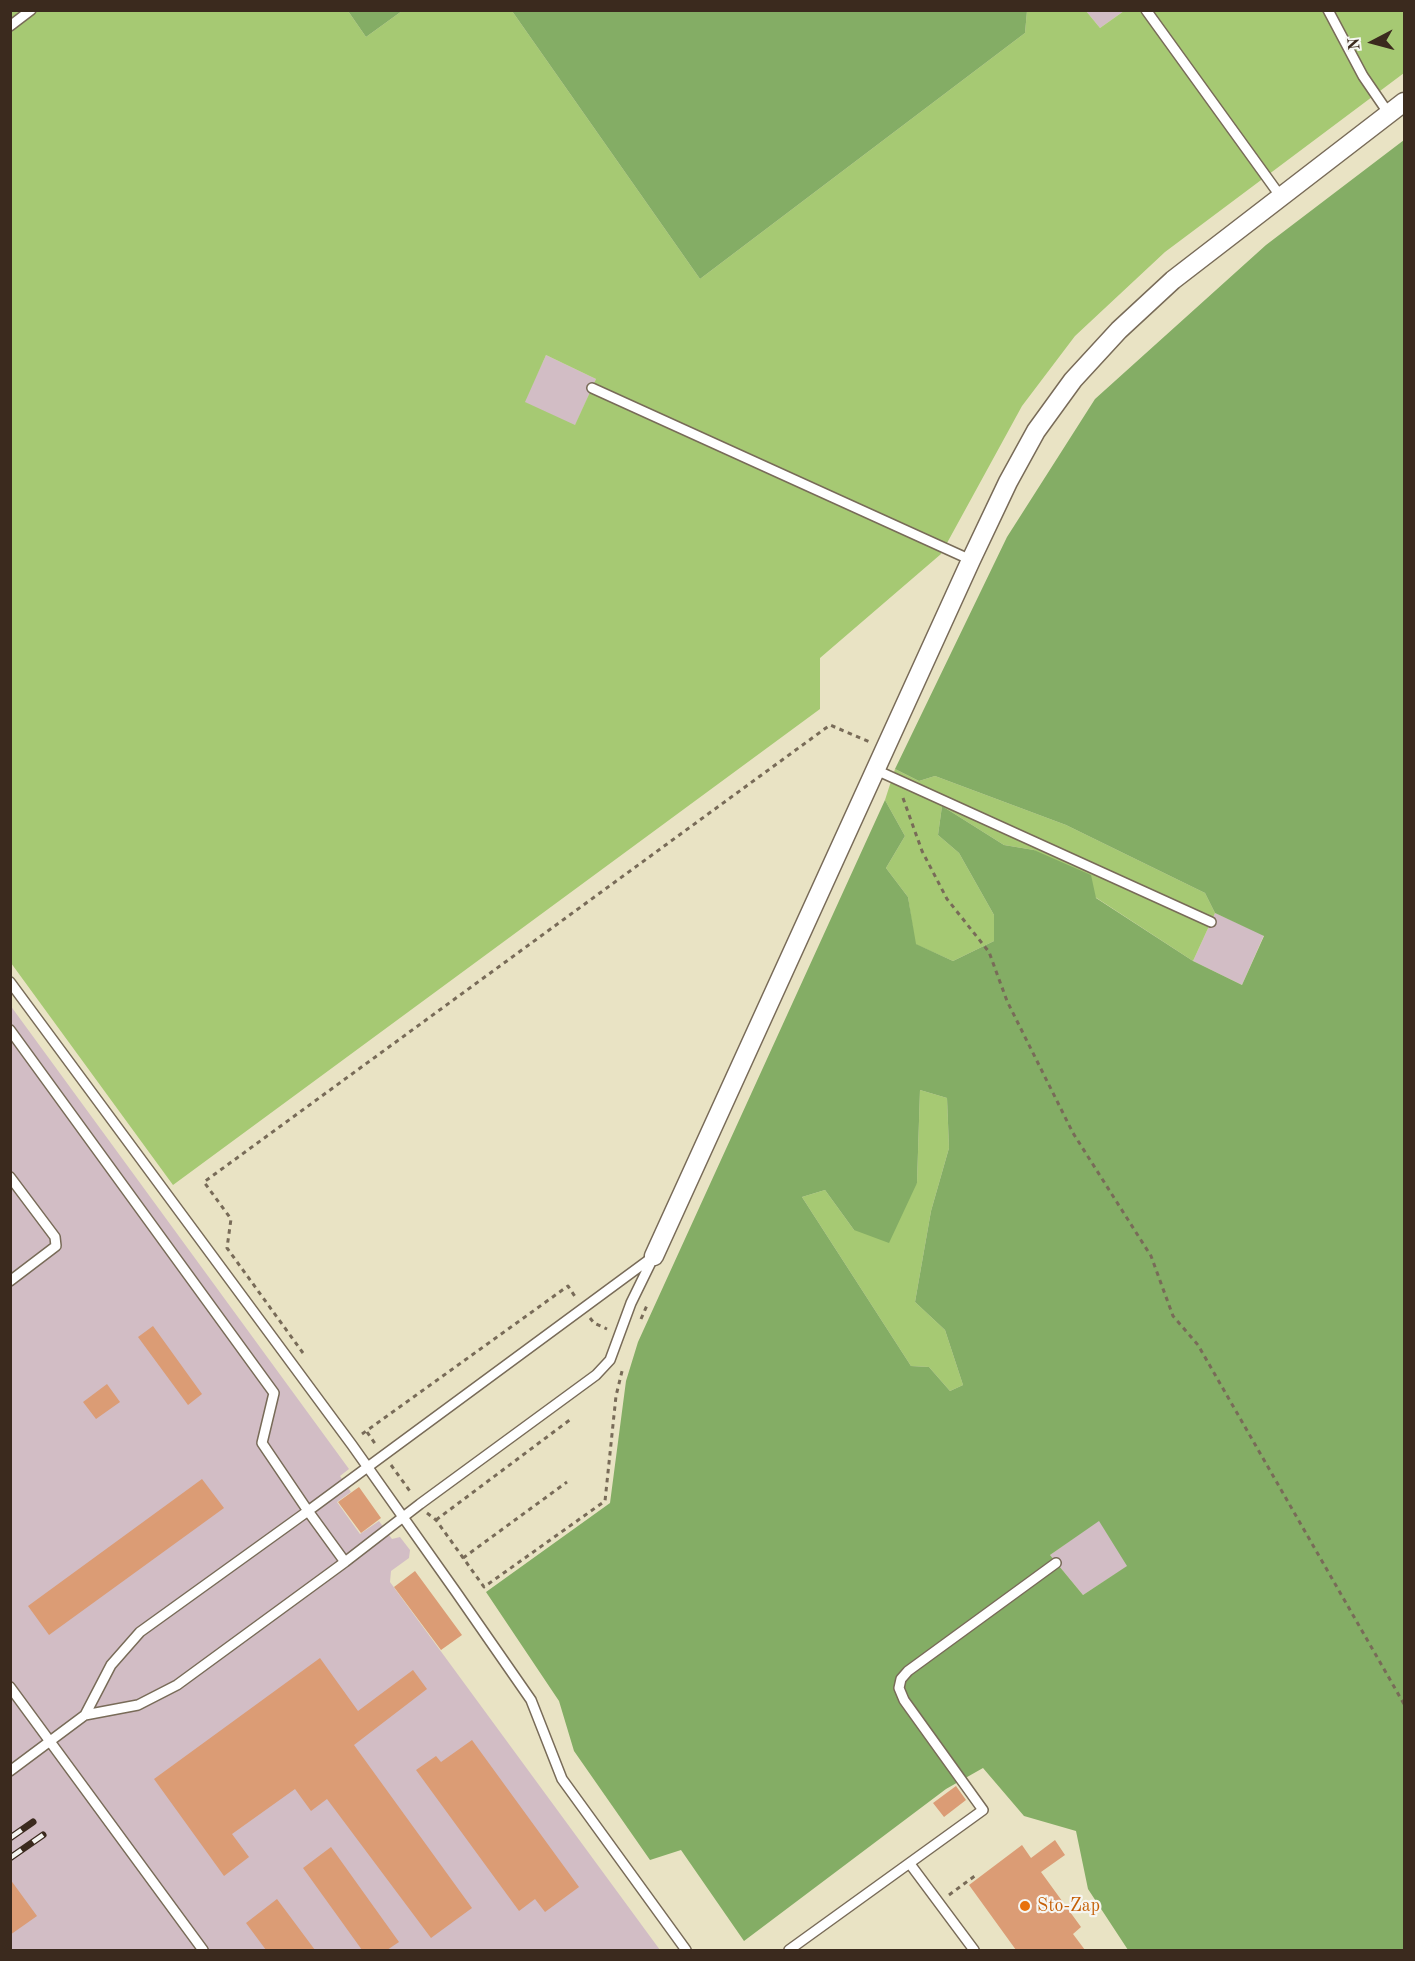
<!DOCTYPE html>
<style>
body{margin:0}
#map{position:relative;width:1415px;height:1961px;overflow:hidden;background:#e9e3c4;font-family:"Old Standard TT",serif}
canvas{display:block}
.frame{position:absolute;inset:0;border:12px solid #3b2a1e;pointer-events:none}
.north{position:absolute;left:1343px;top:12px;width:60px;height:60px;-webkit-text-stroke:4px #f6f6f2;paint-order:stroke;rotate:264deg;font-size:16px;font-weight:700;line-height:24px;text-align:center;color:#3b2a1e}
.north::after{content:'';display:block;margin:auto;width:21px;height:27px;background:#3b2a1e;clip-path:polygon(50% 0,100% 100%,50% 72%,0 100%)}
</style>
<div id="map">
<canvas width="1415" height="1961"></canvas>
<div class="frame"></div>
<div class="north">N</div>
</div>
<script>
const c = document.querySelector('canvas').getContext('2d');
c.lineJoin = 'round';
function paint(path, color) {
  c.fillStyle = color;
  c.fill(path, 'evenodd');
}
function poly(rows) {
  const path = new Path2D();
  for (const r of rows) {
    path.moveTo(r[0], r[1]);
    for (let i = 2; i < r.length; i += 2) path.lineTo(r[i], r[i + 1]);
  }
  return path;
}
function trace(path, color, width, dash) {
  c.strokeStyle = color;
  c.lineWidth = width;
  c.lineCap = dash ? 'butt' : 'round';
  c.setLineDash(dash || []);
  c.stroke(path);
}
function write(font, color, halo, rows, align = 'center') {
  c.font = font + ' "Old Standard TT",serif';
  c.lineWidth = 4.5;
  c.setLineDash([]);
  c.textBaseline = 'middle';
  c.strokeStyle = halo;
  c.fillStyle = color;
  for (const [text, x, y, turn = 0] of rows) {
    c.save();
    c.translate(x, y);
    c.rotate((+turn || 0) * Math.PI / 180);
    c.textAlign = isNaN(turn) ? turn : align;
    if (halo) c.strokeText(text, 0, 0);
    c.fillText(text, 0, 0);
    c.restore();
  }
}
paint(poly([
 [1086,11,1124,11,1100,28],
 [546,355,596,379,575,426,524,402],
 [1215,913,1264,935,1242,985,1193,961],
 [10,1005,349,1469,340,1476,351,1492,337,1502,360,1534,379,1521,392,1539,400,1537,410,1550,409,1558,391,1571,390,1582,660,1950,11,1950],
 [1099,1520,1128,1566,1083,1595,1050,1555]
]), '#d2bdc5');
paint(poly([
 [10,11,348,11,366,37,402,11,512,11,700,279,1025,33,1027,11,1086,11,1100,28,1124,11,1404,11,1404,73,1165,252,1075,336,1022,406,941,554,820,658,820,709,173,1185,11,963],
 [546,355,596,379,575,425,525,402],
 [895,769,919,781,935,776,1066,825,1205,893,1215,913,1193,961,1095,897,1034,850,1004,845,942,806,938,835,959,853,994,915,994,941,953,961,915,944,908,897,886,868,905,836,885,800],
 [920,1090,947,1098,949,1148,931,1211,915,1302,945,1330,963,1385,950,1391,929,1367,911,1366,802,1197,825,1190,854,1230,917,1183]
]), '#a6c973');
paint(poly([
 [348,11,402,11,366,37],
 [512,11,1027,11,1025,33,700,279],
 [1404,140,1404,1950,1128,1950,1088,1889,1076,1831,1024,1816,983,1768,946,1789,744,1941,681,1850,650,1860,574,1751,559,1701,486,1592,610,1503,626,1381,638,1342,885,800,905,836,886,868,908,897,916,944,953,961,994,941,994,915,959,853,938,835,942,806,1004,845,1034,850,1091,875,1096,898,1193,961,1242,985,1264,936,1215,913,1205,893,1066,825,935,776,919,781,895,769,1007,537,1095,399,1266,245],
 [920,1090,947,1098,949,1148,931,1211,915,1302,945,1330,963,1385,950,1391,929,1367,911,1366,802,1197,825,1190,854,1230,889,1243,917,1183],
 [1099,1521,1127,1566,1083,1595,1050,1555]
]), '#84ad65');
paint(poly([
 [153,1326,202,1394,188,1405,138,1337],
 [107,1384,120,1402,96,1419,83,1402],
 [202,1479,224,1508,49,1635,28,1606],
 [359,1487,381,1518,361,1533,338,1502],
 [415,1571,462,1635,441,1650,394,1587],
 [320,1658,358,1711,413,1670,427,1689,354,1745,472,1908,431,1938,327,1799,311,1811,295,1789,232,1834,249,1857,224,1876,154,1779],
 [472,1740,579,1887,545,1912,535,1899,519,1911,416,1770,436,1756,441,1762],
 [956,1786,966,1800,944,1817,933,1803],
 [1055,1840,1065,1855,1041,1872,1081,1927,1073,1934,1085,1950,1016,1950,969,1885,1022,1845,1031,1858],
 [331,1847,399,1942,387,1950,362,1950,303,1868],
 [10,1879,37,1916,10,1935],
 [277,1899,315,1950,266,1950,246,1923]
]), '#db9c75');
const lane = poly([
 [1146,10,1281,197],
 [1328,10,1363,76,1389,114],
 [10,26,31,10],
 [592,388,971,560],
 [876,770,1211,922],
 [10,982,352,1445,456,1592,531,1700,562,1779,686,1950],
 [10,1030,274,1393,262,1443,308,1511,654,1256],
 [10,1177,55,1237,56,1246,10,1281],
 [345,1562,420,1504,596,1375,610,1360,631,1303,653,1258],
 [10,1687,203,1950],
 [10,1771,85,1715,111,1665,140,1632,308,1511,345,1562,177,1685,138,1705,85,1715],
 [910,1864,974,1950],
 [789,1950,983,1810,904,1700,899,1688,901,1679,908,1671,1056,1563]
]);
const street = poly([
 [654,1256,971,560,1008,482,1036,431,1073,380,1119,330,1173,280,1404,102]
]);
trace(lane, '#786b58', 12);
trace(street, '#786b58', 21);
trace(poly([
 [903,798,922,851,947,899,989,952,1007,1001,1073,1133,1151,1256,1173,1316,1198,1345,1404,1704],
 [590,1318,594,1323,607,1329],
 [641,1319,648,1303],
 [303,1353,227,1248,231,1219,204,1182,830,725,870,742],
 [367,1432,376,1445],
 [362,1434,568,1286,576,1298],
 [391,1465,412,1494],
 [427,1513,436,1520,484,1587,605,1501,616,1396,623,1367],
 [436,1520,571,1419],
 [463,1558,567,1482],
 [949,1895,976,1875]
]), '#786b58', 3, [4.5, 4.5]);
trace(lane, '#fff', 9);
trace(street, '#fff', 18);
const rail = poly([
 [10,1838,33,1822],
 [10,1858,43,1835]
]);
trace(rail, '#3b2a1e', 7);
trace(rail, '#f6f6f2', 4.5, [14]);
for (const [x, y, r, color] of [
 [1025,1906,6,"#e8710a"]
]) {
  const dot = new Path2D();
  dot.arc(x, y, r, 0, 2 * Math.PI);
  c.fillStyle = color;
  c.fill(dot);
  trace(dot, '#f6f6f2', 2);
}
write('18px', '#c56008', '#f6f6f2', [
 ["Sto-Zap",1037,1906]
], 'left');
</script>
